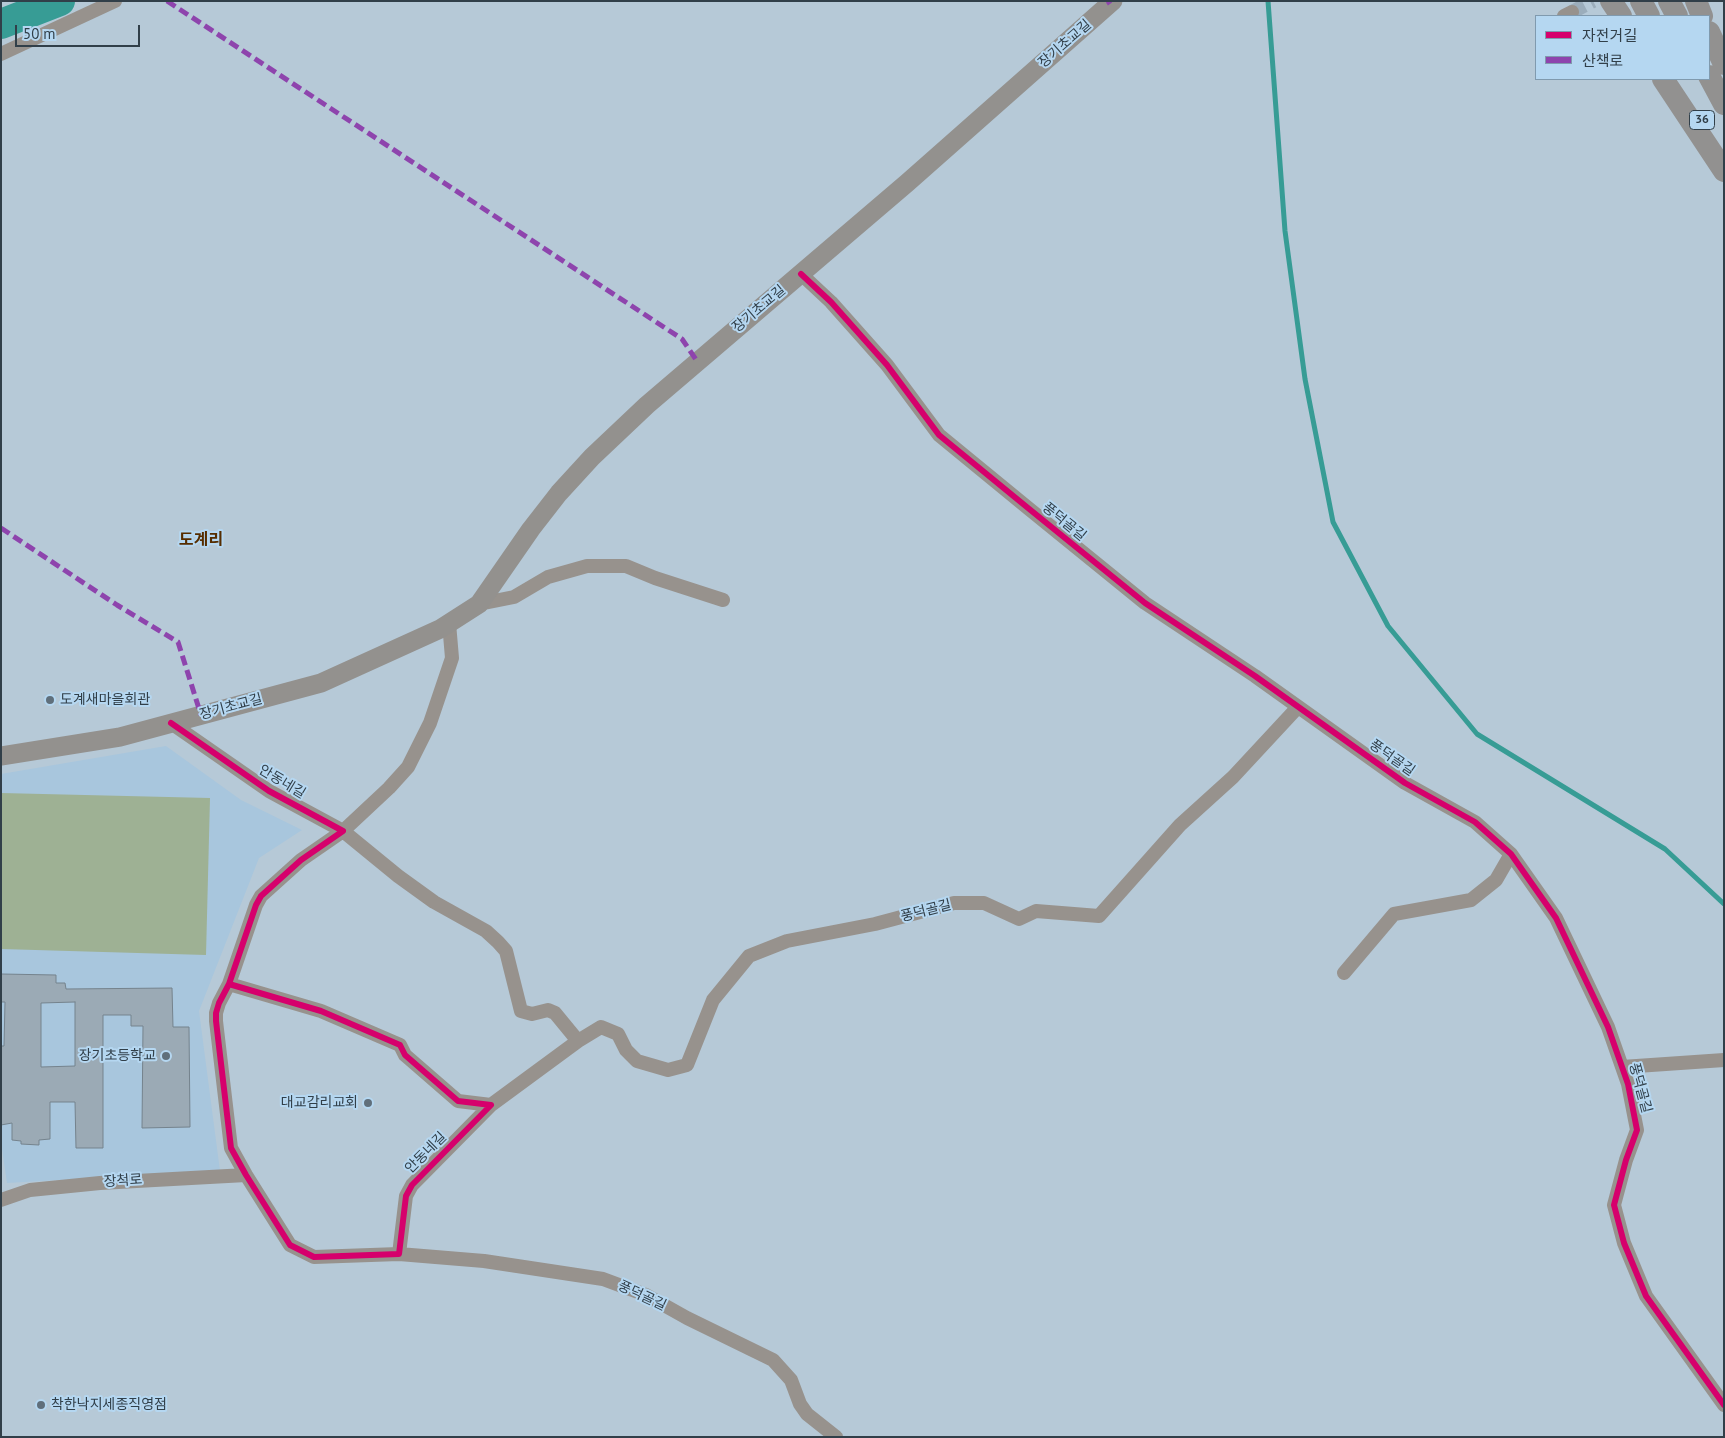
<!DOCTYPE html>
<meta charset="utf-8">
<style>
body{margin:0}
#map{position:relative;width:1725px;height:1438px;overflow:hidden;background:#b6c9d7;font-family:"PT Sans","Noto Sans KR",sans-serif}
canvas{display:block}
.frame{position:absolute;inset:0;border:2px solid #313f49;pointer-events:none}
.legend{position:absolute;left:1535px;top:15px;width:175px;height:65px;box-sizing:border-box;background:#b5d7f1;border:1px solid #809aae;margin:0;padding:6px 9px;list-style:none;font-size:15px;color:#313f49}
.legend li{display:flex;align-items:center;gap:10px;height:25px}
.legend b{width:25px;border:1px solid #809aae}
.scale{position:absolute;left:15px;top:25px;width:125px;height:22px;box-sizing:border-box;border:2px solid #313f49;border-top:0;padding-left:6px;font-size:15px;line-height:18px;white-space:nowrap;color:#313f49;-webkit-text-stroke:4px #b5d7f1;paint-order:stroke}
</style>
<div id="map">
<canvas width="1725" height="1438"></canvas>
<div class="frame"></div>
<ul class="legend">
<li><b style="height:6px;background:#d6006c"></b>자전거길</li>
<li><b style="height:6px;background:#8e44ad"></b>산책로</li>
</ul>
<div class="scale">50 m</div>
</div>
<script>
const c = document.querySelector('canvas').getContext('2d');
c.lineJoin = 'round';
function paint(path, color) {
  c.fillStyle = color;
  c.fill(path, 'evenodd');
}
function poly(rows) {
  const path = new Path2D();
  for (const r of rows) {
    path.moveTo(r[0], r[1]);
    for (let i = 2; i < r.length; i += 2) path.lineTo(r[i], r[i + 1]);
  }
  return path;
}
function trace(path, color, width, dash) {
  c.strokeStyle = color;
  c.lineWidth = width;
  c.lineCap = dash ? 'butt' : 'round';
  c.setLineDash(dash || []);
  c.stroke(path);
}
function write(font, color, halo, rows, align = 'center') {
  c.font = font + ' "PT Sans","Noto Sans KR",sans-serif';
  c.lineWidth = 4;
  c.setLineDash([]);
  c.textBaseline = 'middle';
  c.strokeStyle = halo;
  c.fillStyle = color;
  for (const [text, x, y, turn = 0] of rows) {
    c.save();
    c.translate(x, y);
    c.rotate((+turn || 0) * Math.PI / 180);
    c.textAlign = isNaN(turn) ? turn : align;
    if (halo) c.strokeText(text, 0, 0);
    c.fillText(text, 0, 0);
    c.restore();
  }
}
paint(poly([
 [166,746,241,800,302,830,259,858,199,1011,220,1171,7,1183,1,1142,1,774]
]), '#a8c6dd');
paint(poly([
 [1,793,210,798,206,955,1,949]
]), '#9eb194');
trace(poly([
 [1268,1,1285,231,1305,379,1333,522,1388,626,1477,734,1665,849,1724,904]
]), '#379c95', 5);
trace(poly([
 [1,24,60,1]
]), '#379c95', 30);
const building = poly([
 [1,974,56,975,56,983,65,983,66,989,172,988,173,1027,189,1027,190,1127,142,1128,143,1026,131,1026,131,1015,103,1015,103,1148,76,1148,75,1102,50,1102,50,1139,39,1140,39,1145,21,1144,21,1141,12,1140,12,1123,1,1125,1,1046,4,1046,5,1002,1,1002,1,974],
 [75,1002,75,1066,41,1067,41,1003,75,1002]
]);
paint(building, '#9baab5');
trace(building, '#75838d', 1);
trace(poly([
 [1572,12,1593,1]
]), '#9badbb', 14, [14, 7]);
trace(poly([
 [1564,16,1572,12],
 [1,54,115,1],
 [801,274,831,302,887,365,939,435,1028,508,1145,603,1255,676,1405,783,1475,822,1511,854,1556,918,1608,1027,1628,1084,1637,1130,1626,1160,1614,1205,1624,1243,1646,1296,1724,1405],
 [479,604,514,597,548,577,587,566,626,566,655,578,723,600],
 [449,623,452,658,430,723,408,767,389,788,343,831,398,876,434,902,486,931,498,942,506,951,521,1011,532,1014,548,1010,555,1013,578,1041,491,1105],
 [171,723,269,791,343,831,301,860,261,896,256,905,229,984,219,1003,216,1013,216,1021,231,1148,246,1175,290,1245,314,1257,399,1254,406,1196,412,1185,491,1105,458,1101,405,1055,400,1045,321,1011,229,984],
 [1344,973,1394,914,1471,900,1496,880,1511,854],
 [578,1041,601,1027,618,1034,626,1050,637,1061,668,1070,687,1065,713,1000,749,956,787,941,875,924,954,903,984,903,1019,919,1036,911,1099,916,1180,825,1233,777,1298,707],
 [1622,1067,1724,1060],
 [1,1200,30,1190,100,1183,246,1175],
 [399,1254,484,1261,603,1279,646,1295,687,1318,773,1360,791,1380,800,1404,807,1414,836,1437]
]), '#97928d', 14);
trace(poly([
 [1,756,120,737,321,683,440,629,479,604,531,529,559,493,592,457,647,405,907,183,1113,1]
]), '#93918e', 19);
trace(poly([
 [1611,1,1621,16],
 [1641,1,1649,16],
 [1669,1,1677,16],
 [1696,1,1702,16],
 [1709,32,1724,64],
 [1709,76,1724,104],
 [1663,79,1724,171]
]), '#929190', 22);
trace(poly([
 [167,1,682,339,697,361],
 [1108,1,1110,4],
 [1,528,117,605,178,642,201,715]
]), '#8e44ad', 5, [10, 5]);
trace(poly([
 [801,274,831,302,887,365,939,435,1028,508,1145,603,1255,676,1405,783,1475,822,1511,854,1556,918,1608,1027,1628,1084,1637,1130,1626,1160,1614,1205,1624,1243,1646,1296,1724,1405],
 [171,723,269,791,343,831,301,860,261,896,256,905,229,984,219,1003,216,1013,216,1021,231,1148,246,1175,290,1245,314,1257,399,1254,406,1196,412,1185,491,1105,458,1101,405,1055,400,1045,321,1011,229,984]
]), '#d6006c', 6);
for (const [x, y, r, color] of [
 [50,700,5,"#606f7b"],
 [166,1056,5,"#606f7b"],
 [368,1103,5,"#606f7b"],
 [41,1405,5,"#606f7b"]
]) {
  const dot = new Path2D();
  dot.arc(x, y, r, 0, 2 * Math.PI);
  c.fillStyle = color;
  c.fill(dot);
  trace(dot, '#b5d7f1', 2);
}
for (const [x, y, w] of [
 [1702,120,25]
]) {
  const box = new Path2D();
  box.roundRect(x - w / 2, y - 9.5, w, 19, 4);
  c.fillStyle = '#b5d7f1';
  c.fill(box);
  trace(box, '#313f49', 1);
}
write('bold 12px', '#313f49', null, [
 ["36",1702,120]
]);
write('14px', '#313f49', '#b5d7f1', [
 ["장기초교길",1065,44,-41],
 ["장기초교길",759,309,-40],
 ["풍덕골길",1064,522,39],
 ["장기초교길",231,707,-15],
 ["풍덕골길",1392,758,35],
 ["안동네길",282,782,31],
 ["풍덕골길",926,911,-14],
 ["풍덕골길",1640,1088,75],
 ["안동네길",426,1153,-45],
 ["장척로",123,1181,-4],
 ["풍덕골길",642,1296,25]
]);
write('14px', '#313f49', '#b5d7f1', [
 ["도계새마을회관",60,700],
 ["장기초등학교",156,1056,"right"],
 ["대교감리교회",358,1103,"right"],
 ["착한낙지세종직영점",51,1405]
], 'left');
write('bold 16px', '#562d00', '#b5d7f1', [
 ["도계리",201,540]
]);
</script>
